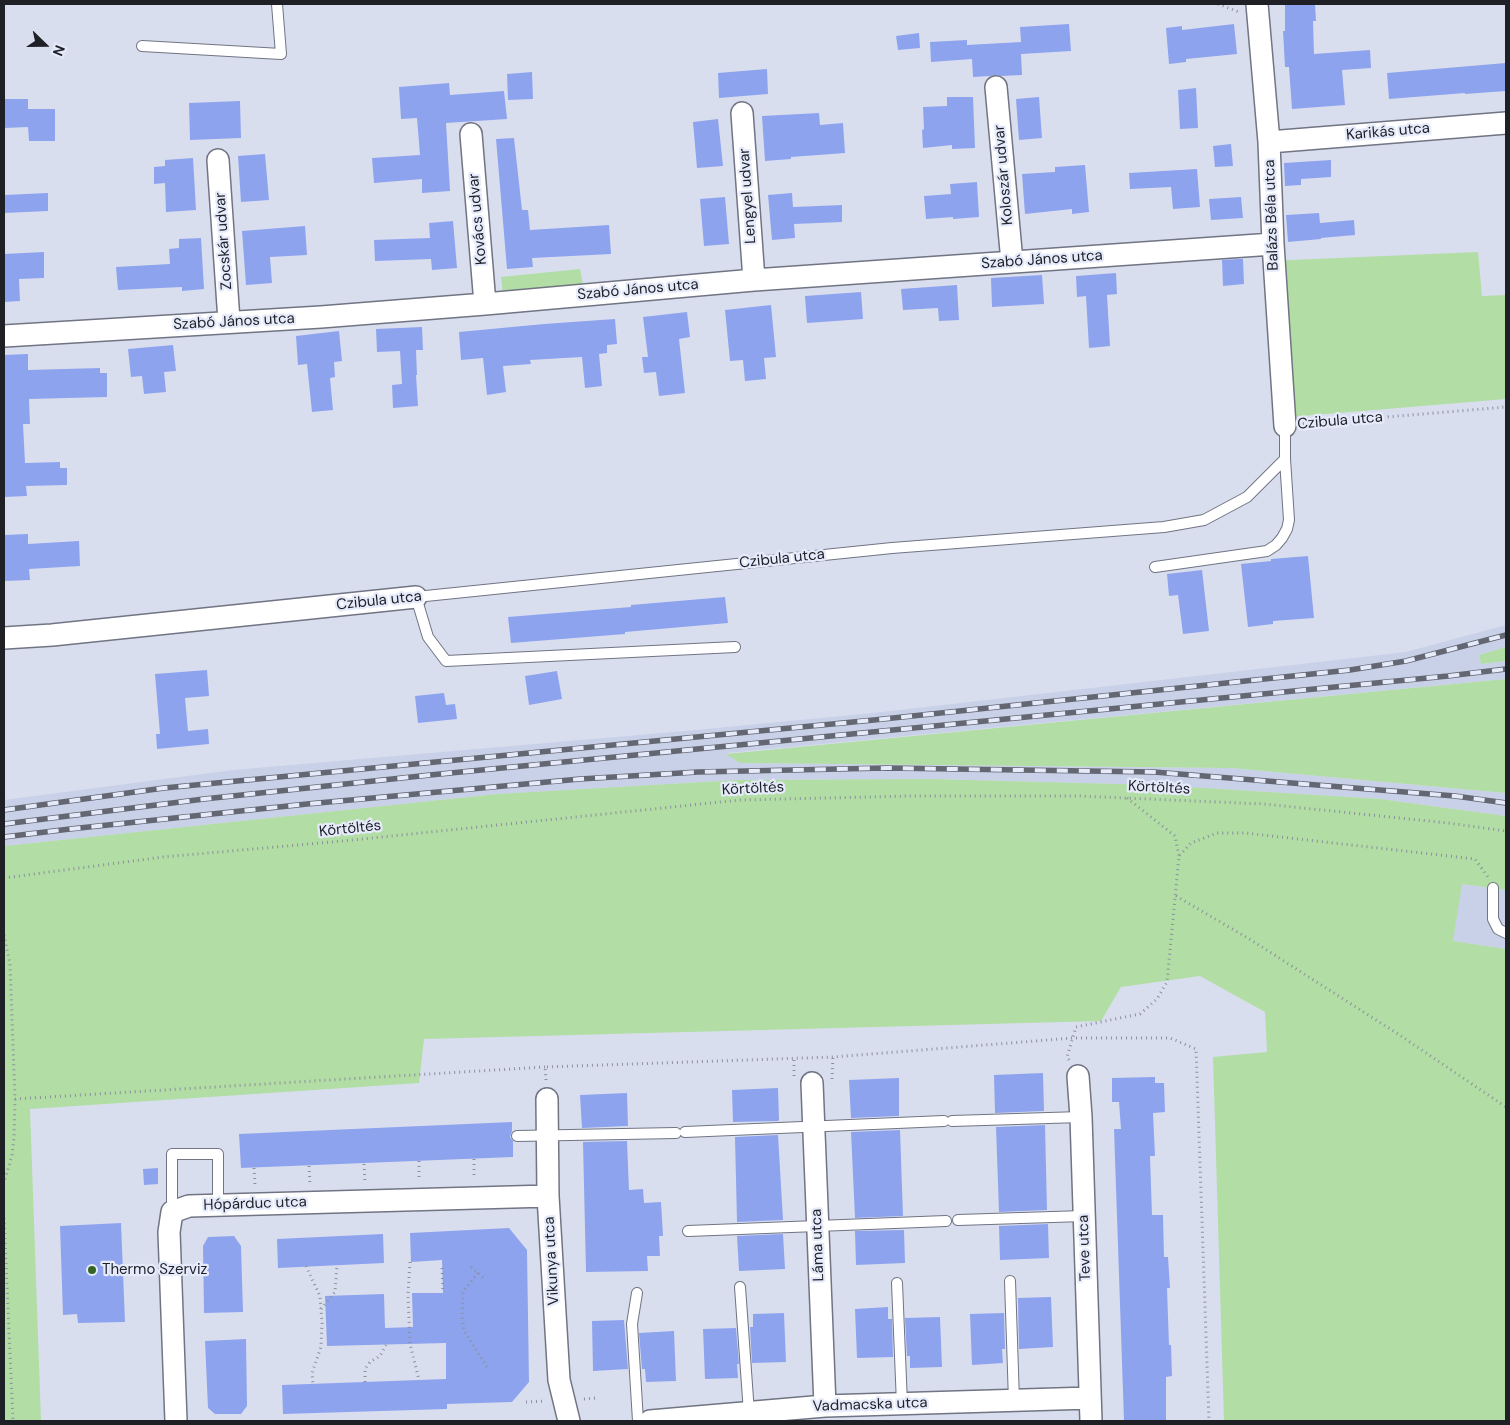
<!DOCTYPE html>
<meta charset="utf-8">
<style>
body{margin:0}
#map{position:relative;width:1510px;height:1425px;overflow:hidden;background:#d9deef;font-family:"DM Sans",sans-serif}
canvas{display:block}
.frame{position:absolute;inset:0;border:5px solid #1e2026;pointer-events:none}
.north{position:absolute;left:20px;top:20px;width:50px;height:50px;-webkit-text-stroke:4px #e6ebfc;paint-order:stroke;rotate:112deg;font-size:14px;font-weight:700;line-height:20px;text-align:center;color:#1e2026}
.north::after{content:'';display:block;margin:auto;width:18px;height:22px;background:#1e2026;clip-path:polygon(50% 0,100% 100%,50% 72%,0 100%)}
</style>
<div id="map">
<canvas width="1510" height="1425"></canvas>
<div class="frame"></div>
<div class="north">N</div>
</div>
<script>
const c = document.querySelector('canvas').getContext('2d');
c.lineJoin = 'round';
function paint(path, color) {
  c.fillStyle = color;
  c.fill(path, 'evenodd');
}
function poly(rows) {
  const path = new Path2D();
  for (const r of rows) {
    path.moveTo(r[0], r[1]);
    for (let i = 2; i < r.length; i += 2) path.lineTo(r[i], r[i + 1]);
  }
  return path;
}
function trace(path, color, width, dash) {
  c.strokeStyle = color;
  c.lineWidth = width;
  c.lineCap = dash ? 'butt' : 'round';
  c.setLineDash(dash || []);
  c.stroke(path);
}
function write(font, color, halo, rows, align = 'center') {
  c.font = font + ' "DM Sans",sans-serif';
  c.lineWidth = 4.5;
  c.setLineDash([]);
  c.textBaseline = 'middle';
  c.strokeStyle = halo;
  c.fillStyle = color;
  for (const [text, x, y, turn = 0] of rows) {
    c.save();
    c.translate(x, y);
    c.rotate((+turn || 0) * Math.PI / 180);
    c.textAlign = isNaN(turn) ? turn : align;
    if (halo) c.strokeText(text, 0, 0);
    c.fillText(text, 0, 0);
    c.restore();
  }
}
paint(poly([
 [1506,625,1506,647,1479,655,1481,664,1506,661,1506,679,727,753,740,763,1231,768,1506,793,1506,816,1380,799,1157,785,930,779,738,780,497,794,4,846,4,800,233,770,685,731,873,713,1310,663,1406,652],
 [1461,884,1506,890,1506,949,1453,941]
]), '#c9d1e8');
paint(poly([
 [1478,252,1482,296,1506,295,1506,399,1278,418,1267,261],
 [580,269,584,290,503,295,501,277],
 [1506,647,1506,661,1481,664,1479,655],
 [1506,679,1506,793,1231,768,740,763,726,754],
 [930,779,1157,785,1380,799,1506,816,1506,890,1462,884,1453,941,1506,949,1506,1421,1224,1421,1213,1057,1267,1052,1265,1012,1200,976,1121,987,1101,1021,424,1039,419,1083,30,1109,41,1421,4,1421,4,846,497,794,738,780]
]), '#b2dda4');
paint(poly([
 [1285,4,1315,4,1316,21,1313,21,1314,54,1370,50,1371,68,1342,70,1345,105,1292,109,1289,67,1285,67,1283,31,1285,31],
 [1069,24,1071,51,1021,54,1022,75,1001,76,995,75,990,76,973,77,972,59,931,62,930,42,967,40,967,45,1021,42,1020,27],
 [1234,24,1237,54,1186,59,1186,62,1169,64,1166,28,1182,26,1182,30],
 [919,33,920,48,898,50,896,36],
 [1506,63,1506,91,1465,94,1465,93,1389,99,1387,73],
 [767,69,768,94,719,98,718,73],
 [532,72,533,99,508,100,507,74],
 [449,83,450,95,504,91,507,119,446,123,450,191,422,193,422,179,374,183,372,158,420,155,417,118,401,119,399,87],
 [1196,88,1198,128,1180,129,1178,90],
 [947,97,973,97,975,148,952,149,952,145,923,148,922,130,924,129,923,107,947,106],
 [1039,97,1042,138,1019,140,1016,99],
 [4,99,28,99,28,109,55,109,55,141,29,141,28,127,4,128],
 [240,101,241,138,190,140,189,103],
 [819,113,820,125,843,123,845,153,791,157,791,159,765,161,762,116],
 [718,119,723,166,697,168,693,122],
 [514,138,522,210,528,210,530,230,609,225,611,254,532,258,533,267,507,269,496,139],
 [1231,144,1233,166,1215,167,1213,146],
 [265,154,269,200,241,202,238,156],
 [193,158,196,210,166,212,165,183,154,184,154,167,165,166,165,160],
 [1331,160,1331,177,1301,179,1301,185,1285,186,1284,163],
 [1085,165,1089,212,1072,214,1072,209,1025,214,1022,174,1055,172,1055,167],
 [1197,169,1200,207,1173,209,1171,187,1130,189,1129,173],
 [977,182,979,217,953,219,953,217,926,219,924,196,951,194,950,184],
 [48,193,48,211,4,213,4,195],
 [792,193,793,207,842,205,842,222,794,224,795,238,772,240,768,195],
 [725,197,729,244,704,246,700,199],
 [1241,197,1243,218,1211,220,1209,199],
 [1319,213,1320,223,1354,220,1355,235,1321,238,1321,239,1288,242,1286,215],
 [453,221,457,268,432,270,431,259,375,261,374,240,430,238,429,223],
 [305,226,307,255,270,257,272,283,246,285,242,231],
 [201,238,204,289,182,291,182,287,118,290,116,267,170,264,169,249,179,248,179,239],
 [44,252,44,278,19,279,20,301,4,302,4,254],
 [1238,259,1243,259,1244,284,1223,286,1222,260],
 [1116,273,1117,294,1107,295,1110,346,1089,348,1086,296,1077,297,1076,276],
 [1042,275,1044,304,992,307,991,278],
 [957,285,959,320,939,321,938,308,903,310,901,289],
 [861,292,863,319,807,323,805,296],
 [771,305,776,357,764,358,766,379,745,381,743,360,730,361,725,310],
 [687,312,690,337,679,339,685,393,659,396,656,372,644,373,642,357,648,357,643,317],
 [615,319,617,344,607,345,607,353,599,354,602,386,585,388,582,357,530,360,531,364,503,366,506,392,487,395,483,358,461,360,459,332,544,324],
 [422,327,423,350,416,350,417,375,416,375,418,406,393,408,392,385,402,384,400,351,377,352,376,329],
 [339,331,342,361,334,362,335,377,330,378,333,410,312,412,307,364,298,365,296,336],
 [173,345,176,371,164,372,166,392,144,394,142,376,131,377,128,349],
 [28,354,28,370,100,368,100,373,107,373,107,397,29,399,30,424,23,424,25,463,60,462,60,468,67,468,67,485,26,486,27,496,4,497,4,355],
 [28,534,28,544,79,541,80,566,29,569,30,580,4,581,4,535],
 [1308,556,1314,618,1273,621,1273,624,1248,627,1241,564,1271,561,1271,559],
 [1202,570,1209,631,1183,634,1178,595,1169,596,1167,574],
 [725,597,728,623,625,632,625,634,511,643,508,617,631,607,631,605],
 [207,670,209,696,185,698,188,731,208,729,209,744,157,749,156,734,160,734,155,674],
 [557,671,562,699,529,705,525,676],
 [444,693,446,705,455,704,457,719,418,723,415,696],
 [1043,1073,1044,1111,995,1113,994,1075],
 [1155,1077,1155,1083,1164,1083,1165,1112,1153,1113,1155,1156,1150,1156,1152,1215,1163,1215,1164,1257,1168,1257,1170,1288,1167,1288,1169,1345,1171,1345,1172,1376,1166,1377,1166,1421,1124,1421,1114,1129,1121,1129,1119,1102,1112,1102,1112,1078],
 [899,1078,899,1116,851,1118,849,1080],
 [778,1088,779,1120,778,1121,733,1122,732,1090],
 [627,1093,628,1126,582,1128,580,1095],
 [512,1122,512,1131,510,1137,513,1141,513,1157,241,1168,239,1134],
 [1045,1125,1047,1210,999,1212,996,1127],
 [900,1130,903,1216,855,1218,851,1132],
 [778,1135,783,1220,737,1222,735,1137],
 [627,1141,629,1190,643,1189,644,1203,661,1202,663,1236,659,1236,660,1256,647,1256,648,1271,586,1272,583,1142],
 [158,1168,158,1184,144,1185,143,1169],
 [121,1223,125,1322,78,1323,77,1314,63,1315,60,1226],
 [1048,1224,1049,1258,1000,1260,999,1226],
 [509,1228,527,1250,529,1382,512,1402,447,1404,447,1409,283,1414,282,1385,446,1379,446,1343,327,1346,325,1296,384,1294,385,1328,413,1327,412,1293,443,1293,442,1260,411,1262,410,1233],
 [904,1230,905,1263,856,1265,855,1231],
 [383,1234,384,1263,278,1268,277,1239],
 [783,1234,785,1269,739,1271,737,1236],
 [234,1236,241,1246,243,1312,204,1313,203,1246,208,1237],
 [1051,1297,1053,1347,1019,1349,1018,1298],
 [888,1307,888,1319,892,1319,893,1357,857,1358,855,1309],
 [784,1313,786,1362,752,1363,750,1327,753,1327,753,1314],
 [1004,1313,1005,1349,1002,1349,1003,1363,972,1365,970,1314],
 [940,1317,942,1367,910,1368,910,1356,907,1356,905,1318],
 [624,1320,628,1369,593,1371,592,1321],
 [736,1328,739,1364,737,1364,738,1378,705,1379,703,1329],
 [674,1331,676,1381,646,1382,645,1369,642,1369,639,1333],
 [246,1339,247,1406,241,1414,215,1414,208,1408,205,1341]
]), '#8ea3ee');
const lane = poly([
 [142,46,281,54,277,4],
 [1155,567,1267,551,1276,545,1282,538,1287,529,1289,520,1285,459],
 [735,647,446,661,428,637,416,597,892,548,1164,527,1204,520,1247,497,1285,459,1285,426],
 [1493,888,1493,919,1498,929,1506,933],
 [952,1121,1081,1117],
 [685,1132,944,1121],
 [517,1136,676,1133],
 [172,1212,172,1154,218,1154,218,1205],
 [958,1220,1084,1216],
 [688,1231,946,1221],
 [1010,1281,1014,1401],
 [897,1283,902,1404],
 [740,1287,749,1413],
 [637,1293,632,1324,638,1421]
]);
const street = poly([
 [1257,4,1269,142,1273,244,1285,426],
 [996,87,1012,262],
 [742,113,754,280],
 [471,134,485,304],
 [1269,142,1506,123],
 [218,160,229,321],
 [4,336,321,317,485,304,754,280,1273,244],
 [4,638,52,635,416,597],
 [1078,1076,1081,1117,1091,1421],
 [812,1083,825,1406],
 [547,1099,548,1196,559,1380,569,1421],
 [176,1421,169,1232,172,1212,189,1206,548,1196],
 [650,1421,825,1406,1090,1398]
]);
trace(lane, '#707483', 12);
trace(street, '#707483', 24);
trace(poly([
 [1218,4,1239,12],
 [1303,424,1506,407],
 [1127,798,1175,836,1179,856],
 [4,878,163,857,343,841,740,800,910,796,1079,796,1264,804,1448,823,1506,831],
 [1176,896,1251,940,1398,1034,1506,1107],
 [4,935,10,964,15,1099,14,1137,12,1155,4,1183],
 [1069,1060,1067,1057,1076,1027,1140,1014,1157,999,1167,982,1179,856,1191,843,1217,833,1245,833,1475,859,1488,877],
 [794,1076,794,1058],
 [832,1079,833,1057],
 [546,1080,545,1067,833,1057,1073,1038,1170,1038,1196,1049,1209,1421],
 [15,1099,545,1067],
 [474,1159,474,1179],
 [419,1161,419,1181],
 [364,1164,365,1183],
 [309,1166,310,1185],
 [254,1168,255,1185],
 [4,1218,13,1421],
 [410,1262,408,1294,410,1344,419,1380],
 [306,1266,320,1296,322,1323,321,1347,312,1373,313,1384],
 [471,1267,486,1280],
 [442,1268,443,1293],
 [478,1273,463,1292,462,1317,464,1331,487,1367],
 [321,1309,335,1292,337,1265],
 [365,1382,365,1369,370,1362,380,1356,386,1345],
 [584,1399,596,1398],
 [526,1402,545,1401]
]), '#8c909d', 3, [1, 4]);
trace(lane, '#fff', 10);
trace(street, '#fff', 21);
const rail = poly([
 [4,810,164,788,874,720,1350,670,1406,661,1506,635],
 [4,824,204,799,430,775,1448,676,1506,669],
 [4,837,70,829,307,804,580,779,698,772,887,768,1154,772,1455,796,1506,803]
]);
trace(rail, '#646771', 5.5);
trace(rail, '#e6ebfc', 4, [11]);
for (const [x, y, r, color] of [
 [92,1270,5,"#356424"]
]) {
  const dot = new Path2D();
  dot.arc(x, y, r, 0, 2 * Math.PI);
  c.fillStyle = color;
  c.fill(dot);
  trace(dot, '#e6ebfc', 2);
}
write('15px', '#1e2026', '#e6ebfc', [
 ["Karikás utca",1388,132,-5],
 ["Koloszár udvar",1004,175,-95],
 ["Lengyel udvar",748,196,-94],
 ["Balázs Béla utca",1272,215,-92],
 ["Kovács udvar",478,219,-95],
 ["Zocskár udvar",224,241,-94],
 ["Szabó János utca",1042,260,-4],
 ["Szabó János utca",638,290,-5],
 ["Szabó János utca",234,322,-3],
 ["Czibula utca",1340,421,-5],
 ["Czibula utca",782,559,-6],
 ["Czibula utca",379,601,-6],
 ["Körtöltés",1159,788,3],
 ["Körtöltés",753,789,-3],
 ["Körtöltés",350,829,-6],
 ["Hópárduc utca",255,1204,-2],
 ["Láma utca",818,1245,-92],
 ["Teve utca",1085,1248,-92],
 ["Vikunya utca",552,1261,-93],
 ["Vadmacska utca",870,1405,-2]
]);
write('15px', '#1e2026', '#e6ebfc', [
 ["Thermo Szerviz",102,1270]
], 'left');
</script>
